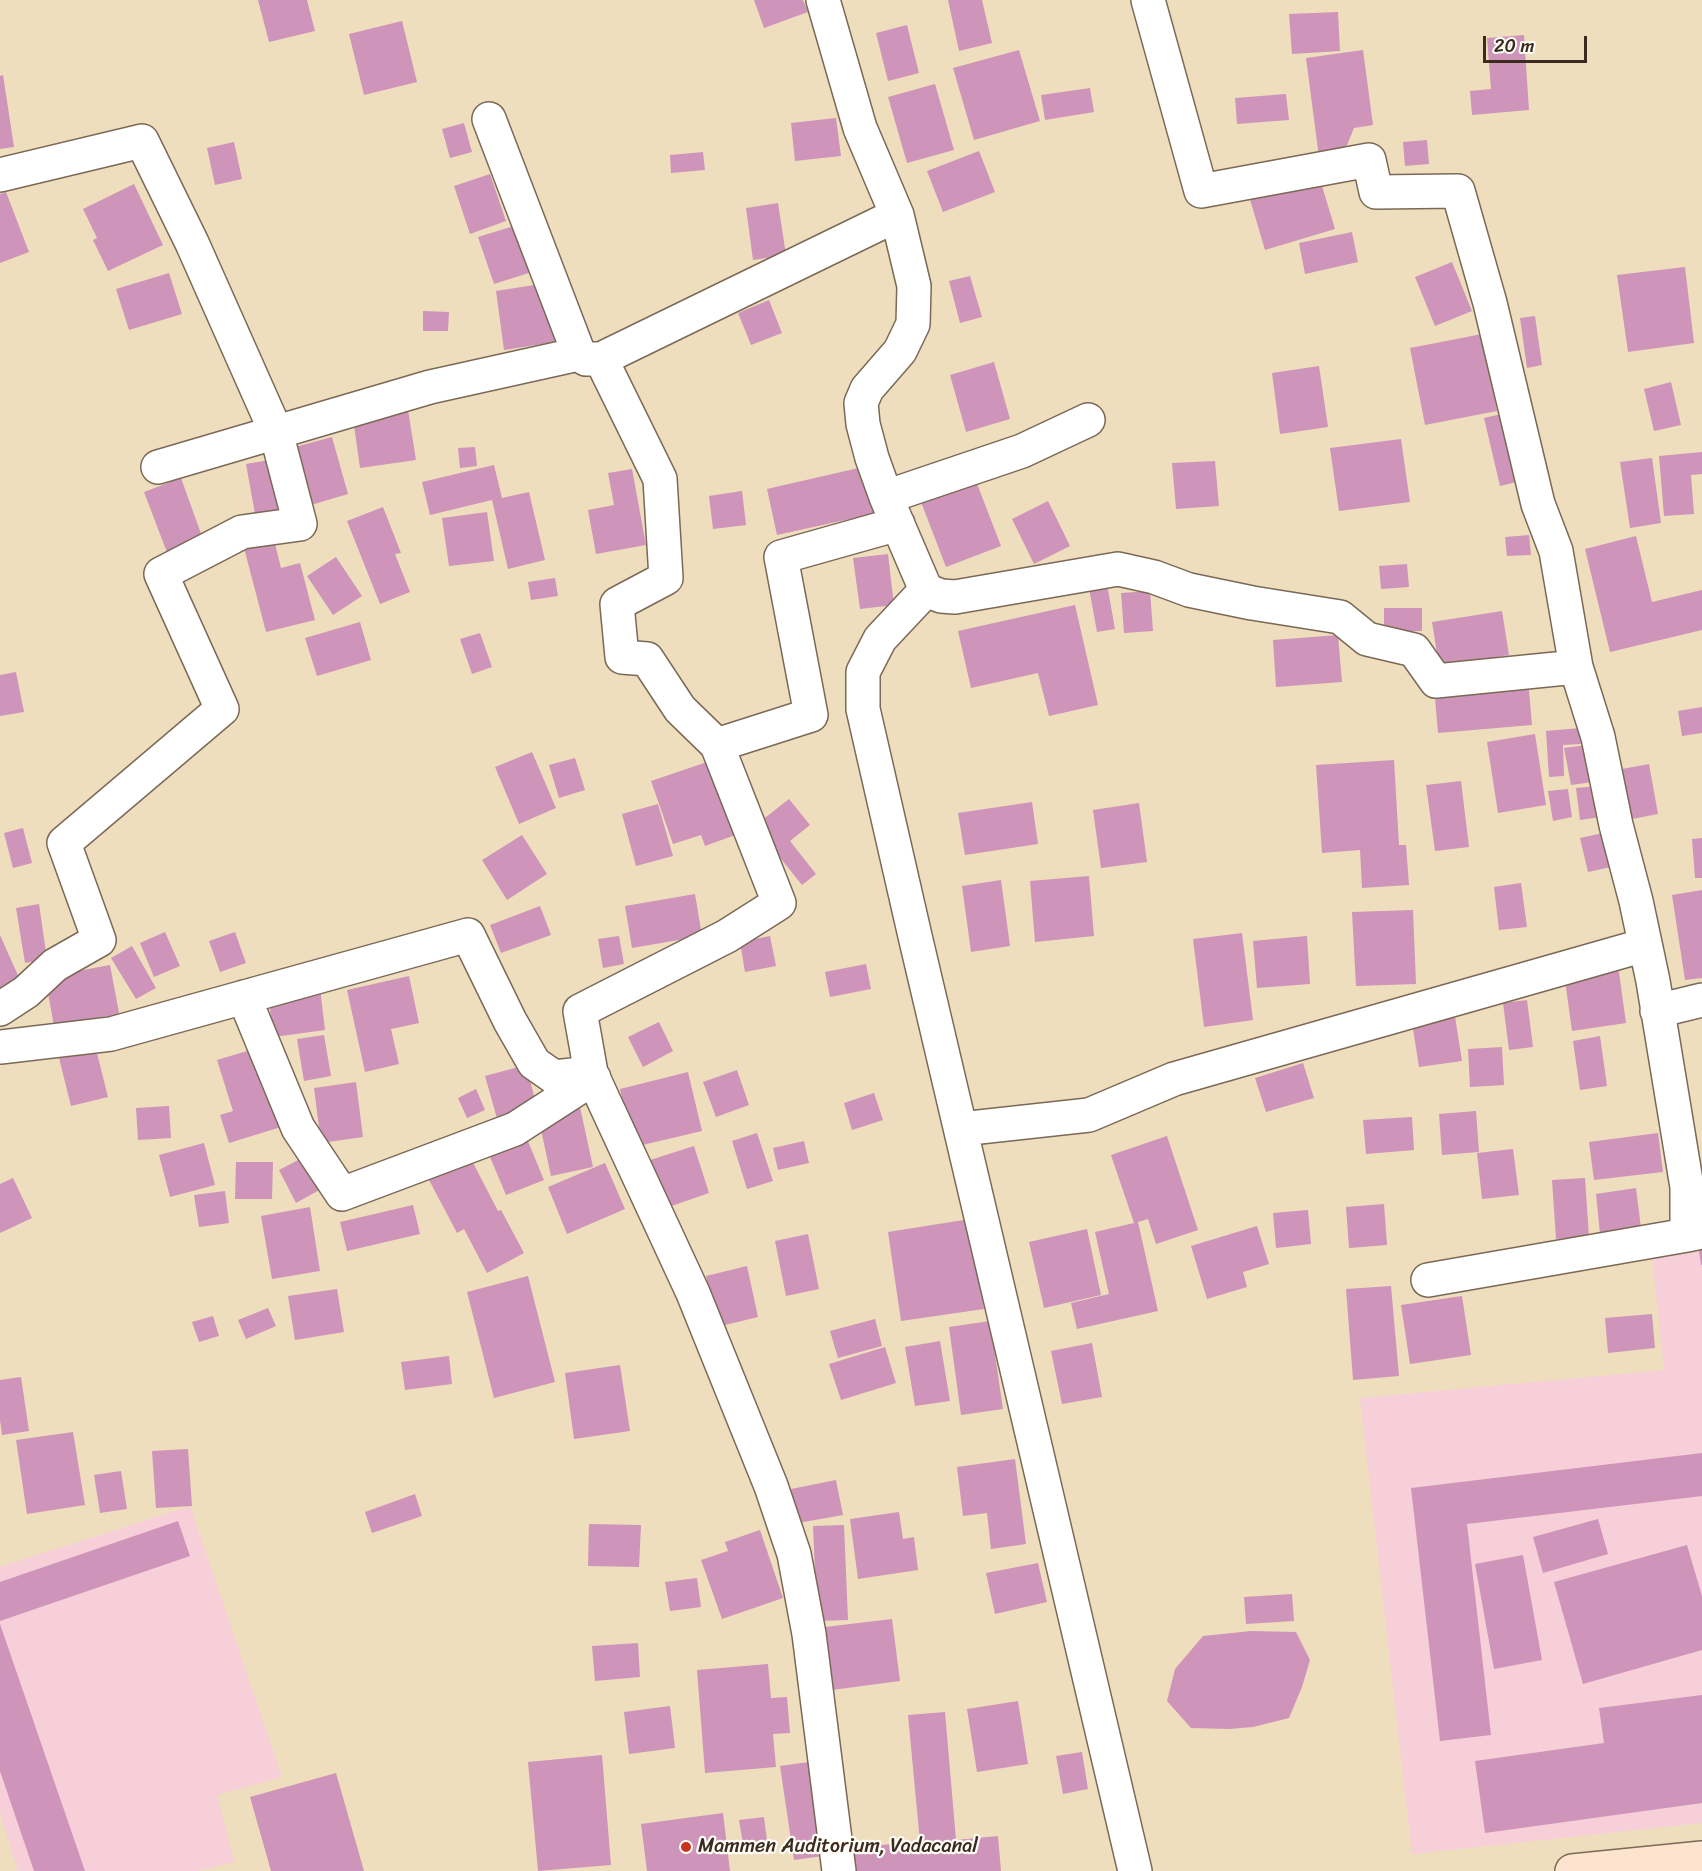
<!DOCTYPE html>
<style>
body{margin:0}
#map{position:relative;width:1702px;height:1871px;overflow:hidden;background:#efdebe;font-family:Sriracha,sans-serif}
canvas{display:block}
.scale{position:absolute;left:1483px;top:36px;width:104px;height:27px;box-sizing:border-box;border:3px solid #3b2a1e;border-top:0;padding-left:8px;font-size:18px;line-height:21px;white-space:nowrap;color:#3b2a1e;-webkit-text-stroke:4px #fdfcf7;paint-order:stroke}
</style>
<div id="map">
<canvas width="1702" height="1871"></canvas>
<div class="scale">20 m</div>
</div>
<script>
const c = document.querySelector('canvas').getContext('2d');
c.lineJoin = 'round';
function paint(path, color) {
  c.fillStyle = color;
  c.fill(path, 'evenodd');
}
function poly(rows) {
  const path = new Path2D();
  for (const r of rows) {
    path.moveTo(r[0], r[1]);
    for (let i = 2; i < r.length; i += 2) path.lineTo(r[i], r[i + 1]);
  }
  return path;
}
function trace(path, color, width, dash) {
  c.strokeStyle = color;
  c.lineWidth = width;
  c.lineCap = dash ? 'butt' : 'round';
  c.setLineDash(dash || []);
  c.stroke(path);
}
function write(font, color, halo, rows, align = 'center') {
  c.font = font + ' Sriracha,sans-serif';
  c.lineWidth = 4.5;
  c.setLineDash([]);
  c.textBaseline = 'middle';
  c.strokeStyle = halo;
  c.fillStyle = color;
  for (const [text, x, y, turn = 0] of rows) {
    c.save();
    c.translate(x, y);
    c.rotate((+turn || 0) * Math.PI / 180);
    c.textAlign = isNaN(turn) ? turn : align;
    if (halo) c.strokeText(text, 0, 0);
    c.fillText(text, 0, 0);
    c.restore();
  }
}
paint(poly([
 [1702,1235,1702,1823,1412,1854,1360,1398,1664,1370,1651,1247],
 [190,1506,282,1777,217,1795,234,1862,198,1871,18,1871,0,1814,0,1567]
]), '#f6cfd9');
paint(poly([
 [258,0,307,0,315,31,269,42],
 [754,0,803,0,808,12,764,28],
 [948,0,982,0,992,43,959,51],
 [1338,12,1340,51,1292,54,1289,14],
 [402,21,417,82,364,95,349,34],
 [907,25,919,73,888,81,876,33],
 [1524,35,1529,110,1472,115,1470,91,1491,89,1487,38],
 [1019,50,1040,121,974,140,953,68],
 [1363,50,1373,125,1354,128,1343,155,1319,157,1306,58],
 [3,75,14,147,0,149,0,76],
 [935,84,954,150,907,163,888,97],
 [1090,88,1094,112,1045,120,1041,95],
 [1286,94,1289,120,1237,124,1235,98],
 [836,118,841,156,795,161,791,123],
 [464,123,472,152,450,158,442,129],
 [1427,140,1429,164,1405,166,1403,142],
 [234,142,242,179,215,185,207,148],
 [979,151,995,192,943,212,927,171],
 [703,152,705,170,671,173,670,155],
 [490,174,506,221,470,234,454,186],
 [1319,176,1335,229,1265,250,1249,196],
 [134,184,163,245,108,271,93,240,97,238,83,209],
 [6,192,29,252,0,263,0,194],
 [778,203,786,255,753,260,746,208],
 [517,225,532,272,494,284,478,237],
 [1352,232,1358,262,1305,274,1299,243],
 [1452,262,1472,311,1435,326,1415,277],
 [1685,267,1694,343,1628,352,1617,275],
 [169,273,182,314,129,330,116,289],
 [970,276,982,317,960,323,949,281],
 [547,283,555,342,504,350,496,291],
 [769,300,782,333,751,345,738,313],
 [423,311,449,312,448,331,423,331],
 [1535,316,1542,365,1527,368,1520,318],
 [1482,334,1497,411,1425,425,1410,348],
 [994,362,1010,419,966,432,950,375],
 [1319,366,1328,427,1280,434,1272,373],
 [1671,382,1681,425,1654,431,1644,389],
 [408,410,416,460,360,468,353,418],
 [1514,411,1529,479,1500,486,1484,418],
 [332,437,348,494,311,505,295,447],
 [1401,439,1410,502,1339,511,1330,448],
 [475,447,477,466,460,468,458,448],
 [1702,452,1702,474,1691,475,1694,514,1664,516,1659,456],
 [1652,458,1661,523,1630,528,1620,462],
 [275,459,285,520,257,525,246,464],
 [1215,461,1219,506,1176,509,1172,463],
 [494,465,502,498,529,492,545,560,508,569,492,500,430,515,422,482],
 [867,466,877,513,777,535,767,489],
 [632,469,646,545,596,554,588,510,614,505,608,473],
 [181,478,204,542,168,555,144,492],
 [976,481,1001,546,946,567,921,502],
 [742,491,746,525,713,529,709,496],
 [1048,501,1070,546,1034,564,1012,519],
 [383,507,401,553,395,554,410,592,380,604,347,521],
 [487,512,494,561,449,566,442,518],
 [1529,535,1531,555,1507,556,1505,537],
 [273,536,281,568,300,563,315,620,266,632,243,544],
 [1636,536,1652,602,1702,590,1702,630,1610,652,1585,549],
 [888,554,894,605,860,609,853,558],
 [336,557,362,596,333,615,307,576],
 [1407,564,1409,587,1381,589,1379,566],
 [555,578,558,596,531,600,528,582],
 [1107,584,1115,629,1097,632,1089,588],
 [1150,591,1153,631,1124,633,1121,593],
 [1075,605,1098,705,1049,716,1038,673,971,688,958,631],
 [1384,608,1422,608,1422,631,1384,632],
 [1502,611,1509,655,1439,666,1432,622],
 [360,622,371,660,317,676,305,638],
 [480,633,492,667,472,674,460,639],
 [1338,635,1342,682,1276,687,1273,640],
 [16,672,24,712,0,716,0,675],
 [1528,679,1532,725,1438,733,1434,687],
 [1702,707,1702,733,1682,736,1678,711],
 [1580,728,1581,744,1563,745,1564,776,1549,777,1546,731],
 [1535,734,1546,805,1498,813,1487,742],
 [1587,745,1593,782,1571,785,1564,748],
 [532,752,556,808,519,824,495,767],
 [575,758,585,790,559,798,549,765],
 [713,760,738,834,705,846,701,835,673,844,651,781],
 [1394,760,1399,845,1406,845,1409,885,1362,888,1360,850,1322,853,1316,765],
 [1649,764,1658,814,1632,819,1622,769],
 [1461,781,1469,847,1435,851,1426,785],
 [1597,786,1601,817,1580,820,1576,788],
 [1568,789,1572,817,1553,821,1548,791],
 [789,799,810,825,790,841,816,874,802,885,766,840,752,828],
 [1032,802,1038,844,965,855,958,813],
 [1139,803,1147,862,1101,868,1093,810],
 [658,804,673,856,636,866,622,814],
 [23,828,32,863,13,868,4,833],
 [1603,833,1611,867,1588,872,1580,838],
 [522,835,547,874,507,900,482,860],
 [1702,838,1702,878,1695,878,1692,839],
 [1089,876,1094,936,1035,942,1030,881],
 [1001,880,1010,946,971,952,962,886],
 [1521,883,1527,927,1499,930,1494,887],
 [1702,890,1702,978,1685,980,1672,895],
 [695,894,702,936,632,948,625,906],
 [39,904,47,959,25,963,16,908],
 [540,906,551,935,501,953,490,925],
 [1413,910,1416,984,1356,986,1352,912],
 [165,932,180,966,154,977,140,943],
 [235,932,246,963,220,972,209,941],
 [1242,933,1253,1020,1204,1027,1193,939],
 [0,935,20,980,0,989],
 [619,936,624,964,603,968,598,939],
 [770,936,776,966,745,972,740,942],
 [1307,936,1310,984,1257,988,1253,941],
 [132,946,156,988,136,999,111,958],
 [866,964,871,989,830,997,825,972],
 [110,965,120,1018,108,1020,107,1016,54,1026,45,977],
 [1618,965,1626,1023,1572,1031,1564,973],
 [409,976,419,1023,391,1029,399,1064,365,1072,347,990],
 [320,988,325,1030,274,1037,268,995],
 [1527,1000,1533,1047,1509,1050,1503,1003],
 [1454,1010,1462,1061,1419,1067,1411,1016],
 [659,1022,673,1051,643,1067,628,1037],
 [324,1035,331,1076,304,1081,297,1039],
 [1600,1036,1607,1086,1580,1090,1573,1041],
 [1502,1047,1504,1085,1470,1087,1468,1049],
 [257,1048,281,1127,229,1143,220,1115,233,1111,217,1060],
 [96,1049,108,1097,71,1106,59,1058],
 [1303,1063,1314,1098,1266,1112,1255,1078],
 [526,1065,538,1111,498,1122,485,1076],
 [737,1070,749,1105,716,1117,703,1082],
 [688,1072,702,1131,634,1147,620,1089],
 [356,1082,363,1137,321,1143,314,1088],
 [476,1089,485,1110,467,1118,458,1098],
 [874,1093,883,1120,852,1130,844,1103],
 [169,1106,171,1138,138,1140,136,1108],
 [580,1107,593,1167,551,1176,538,1116],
 [1476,1111,1479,1152,1442,1155,1439,1114],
 [1412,1117,1414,1150,1366,1154,1363,1120],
 [757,1133,773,1181,747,1189,732,1141],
 [1658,1133,1663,1172,1594,1180,1589,1142],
 [525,1134,544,1180,506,1195,487,1150],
 [1167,1136,1198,1230,1156,1244,1148,1219,1138,1222,1158,1311,1077,1329,1071,1303,1109,1294,1095,1232,1134,1223,1111,1155],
 [804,1141,809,1163,778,1170,773,1148],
 [204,1143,215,1185,170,1197,159,1155],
 [694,1146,709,1193,663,1209,647,1161],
 [1513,1149,1519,1195,1482,1199,1477,1153],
 [306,1156,323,1188,296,1203,279,1170],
 [470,1157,498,1211,501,1210,524,1253,487,1273,464,1229,457,1233,428,1178],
 [236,1162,273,1162,272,1199,235,1199],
 [605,1163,625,1209,567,1234,548,1187],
 [13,1178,32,1218,0,1233,0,1184],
 [1585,1178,1589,1237,1556,1239,1552,1180],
 [1636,1188,1641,1228,1600,1234,1596,1194],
 [225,1191,229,1223,199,1227,194,1195],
 [1384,1204,1387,1245,1349,1248,1346,1207],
 [413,1205,420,1234,347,1251,340,1222],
 [310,1207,320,1271,272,1279,261,1216],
 [1308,1210,1311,1244,1276,1248,1273,1213],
 [970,1219,984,1309,901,1321,888,1232],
 [1257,1226,1269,1264,1243,1272,1247,1287,1207,1299,1191,1246],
 [1087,1229,1101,1295,1044,1308,1029,1242],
 [808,1234,819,1289,786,1296,775,1241],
 [1702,1236,1702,1265,1701,1265,1697,1237],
 [747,1266,758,1317,717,1327,706,1276],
 [528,1276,555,1382,494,1398,467,1292],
 [1391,1286,1399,1376,1353,1380,1346,1289],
 [337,1289,344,1332,295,1340,288,1296],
 [1462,1296,1471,1355,1410,1364,1401,1305],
 [268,1308,276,1326,246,1339,238,1320],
 [1652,1314,1655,1348,1608,1353,1605,1318],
 [213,1316,219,1336,199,1342,192,1322],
 [875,1319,882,1346,838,1358,830,1331],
 [990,1321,1003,1409,961,1415,949,1327],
 [940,1341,950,1401,915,1406,905,1347],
 [1092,1343,1102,1397,1062,1404,1051,1351],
 [885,1347,896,1383,841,1400,829,1364],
 [449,1356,452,1384,405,1390,401,1362],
 [620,1365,630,1431,574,1439,565,1373],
 [21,1377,29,1431,2,1435,0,1420,0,1380],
 [73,1432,85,1505,27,1514,16,1440],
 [188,1449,192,1506,156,1508,152,1451],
 [1702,1453,1702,1496,1467,1524,1491,1735,1440,1741,1411,1488],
 [1015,1459,1026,1544,991,1549,987,1513,963,1516,957,1467],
 [121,1471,127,1509,100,1513,94,1475],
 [836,1480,843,1515,798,1523,791,1489],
 [415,1494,422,1516,372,1533,365,1512],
 [899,1512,903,1539,914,1537,918,1570,858,1579,850,1519],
 [1598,1519,1608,1554,1543,1573,1533,1537],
 [178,1521,190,1556,0,1621,0,1582],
 [589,1524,641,1525,639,1567,588,1566],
 [844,1525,848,1620,817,1621,813,1526],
 [760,1530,783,1598,722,1619,701,1560,728,1551,725,1542],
 [1687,1545,1702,1596,1702,1650,1583,1684,1554,1582],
 [1523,1555,1542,1660,1494,1669,1475,1564],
 [1038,1563,1047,1602,995,1614,986,1573],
 [697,1578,701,1607,670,1611,665,1582],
 [1292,1594,1294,1621,1246,1624,1244,1597],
 [892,1619,900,1681,832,1690,825,1627],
 [0,1624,85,1871,34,1871,0,1771],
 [1251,1631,1296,1632,1310,1660,1302,1687,1289,1718,1253,1727,1229,1729,1191,1728,1167,1701,1175,1669,1203,1636],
 [638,1643,640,1677,595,1681,592,1646],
 [768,1664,771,1698,787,1697,790,1733,773,1734,776,1767,705,1773,697,1670],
 [1702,1695,1702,1803,1485,1833,1475,1761,1604,1743,1599,1708],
 [1018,1701,1028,1764,977,1772,967,1709],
 [670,1706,675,1748,629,1754,624,1712],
 [945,1712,956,1840,998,1836,1001,1871,844,1871,842,1848,920,1842,908,1715],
 [1082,1752,1088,1789,1063,1794,1056,1756],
 [602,1755,611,1865,538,1871,528,1762],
 [816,1761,830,1855,794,1860,780,1766],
 [336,1773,364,1871,271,1871,250,1797],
 [723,1813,730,1871,647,1871,641,1824],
 [764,1817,767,1841,743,1844,739,1820]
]), '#ce94b9');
const minor = poly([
 [823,0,860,128,897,215,914,286,913,324,900,351,867,389,861,403,863,424,872,458,886,497,926,590,941,596,955,597,1118,569,1154,577,1189,590,1252,603,1340,617,1367,639,1414,650,1436,681,1576,667],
 [1148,0,1201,191,1369,160,1376,192,1458,191,1490,303,1538,504,1556,551,1576,667,1598,737,1616,825,1636,901,1653,981,1687,1187,1687,1235,1702,1232],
 [489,119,579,354,586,359,601,359,897,215],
 [0,175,142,141,192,243,276,432,300,524,242,532,161,574,222,709,64,843,99,940,55,965,26,992,0,1009],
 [158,467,430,387,579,354],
 [886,497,1022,451,1088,420],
 [926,590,880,639,863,672,863,709,915,936,1135,1871],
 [717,745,811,715,781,557,898,524],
 [244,997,298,1128,342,1194,515,1129,594,1078],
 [1657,1011,1702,1000],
 [0,1047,111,1034,468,935,510,1021,534,1063,554,1077,591,1073,693,1293,771,1486,794,1554,809,1634,839,1871],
 [591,1073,580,1011,727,936,779,903,717,745,680,709,647,659,622,657,617,604,666,578,660,479,601,359],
 [961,1129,1089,1115,1174,1079,1645,945],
 [1428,1280,1687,1235]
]);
const secondary = poly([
 [1572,1871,1702,1858]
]);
trace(minor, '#7a6956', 36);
trace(secondary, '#7a6956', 36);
trace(minor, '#fff', 33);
trace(secondary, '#fde4d1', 33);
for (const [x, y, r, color] of [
 [686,1847,6,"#c8321e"]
]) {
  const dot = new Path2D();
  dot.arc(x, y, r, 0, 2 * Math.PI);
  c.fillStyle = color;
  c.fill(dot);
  trace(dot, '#fdfcf7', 2);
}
write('20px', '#3b2a1e', '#fdfcf7', [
 ["Mammen Auditorium, Vadacanal",698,1847]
], 'left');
</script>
